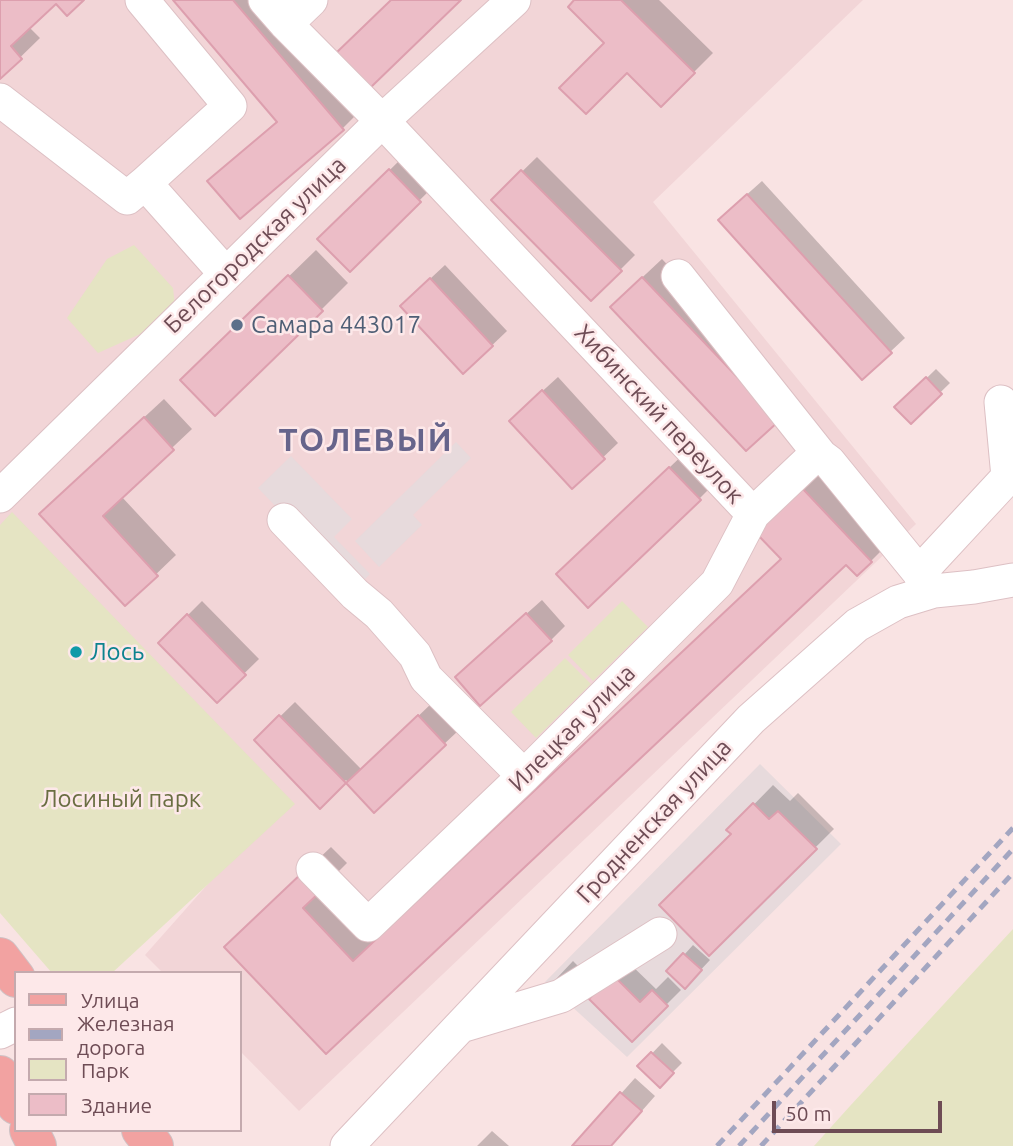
<!DOCTYPE html>
<meta charset="utf-8">
<style>
body{margin:0}
#map{position:relative;width:1013px;height:1146px;overflow:hidden;background:#f9e3e3;font-family:Ubuntu,sans-serif}
canvas{display:block}
.legend{position:absolute;left:14px;top:971px;width:228px;height:161px;box-sizing:border-box;background:#fde8e9;border:2px solid #c4aaae;margin:0;padding:9px 12px;list-style:none;font-size:21px;color:#6e4c55}
.legend li{display:flex;align-items:center;gap:14px;height:35px}
.legend b{width:35px;border:2px solid #c4aaae}
.scale{position:absolute;left:772px;top:1101px;width:170px;height:32px;box-sizing:border-box;border:4px solid #6e4c55;border-top:0;padding-left:9px;font-size:21px;line-height:24px;white-space:nowrap;color:#6e4c55;-webkit-text-stroke:5px #fde8e9;paint-order:stroke}
</style>
<div id="map">
<canvas width="1013" height="1146"></canvas>
<ul class="legend">
<li><b style="height:9px;background:#f2a2a1"></b>Улица</li>
<li><b style="height:9px;background:#a3a6c1"></b>Железная дорога</li>
<li><b style="height:19px;background:#e5e4c3"></b>Парк</li>
<li><b style="height:19px;background:#ecbdc7"></b>Здание</li>
</ul>
<div class="scale">50 m</div>
</div>
<script>
const c = document.querySelector('canvas').getContext('2d');
c.lineJoin = 'round';
function paint(path, color) {
  c.fillStyle = color;
  c.fill(path, 'evenodd');
}
function poly(rows) {
  const path = new Path2D();
  for (const r of rows) {
    path.moveTo(r[0], r[1]);
    for (let i = 2; i < r.length; i += 2) path.lineTo(r[i], r[i + 1]);
  }
  return path;
}
function trace(path, color, width, dash) {
  c.strokeStyle = color;
  c.lineWidth = width;
  c.lineCap = dash ? 'butt' : 'round';
  c.setLineDash(dash || []);
  c.stroke(path);
}
function write(font, color, halo, rows, align = 'center') {
  c.font = font + ' Ubuntu,sans-serif';
  c.lineWidth = 5;
  c.setLineDash([]);
  c.textBaseline = 'middle';
  c.strokeStyle = halo;
  c.fillStyle = color;
  for (const [text, x, y, turn = 0] of rows) {
    c.save();
    c.translate(x, y);
    c.rotate((+turn || 0) * Math.PI / 180);
    c.textAlign = isNaN(turn) ? turn : align;
    if (halo) c.strokeText(text, 0, 0);
    c.fillText(text, 0, 0);
    c.restore();
  }
}
paint(poly([
 [0,0,863,0,653,202,916,524,299,1111,240,1051,240,973,163,973,145,955,254,832,0,603]
]), '#f2d5d7');
paint(poly([
 [456,442,471,458,413,515,422,525,379,567,355,541],
 [291,456,352,519,334,537,370,574,355,589,258,488],
 [760,764,841,844,627,1057,545,982]
]), '#e7dadc');
paint(poly([
 [134,245,173,288,175,306,147,331,98,353,67,318,107,259],
 [12,512,295,804,112,973,52,973,0,913,0,525],
 [622,601,648,627,593,681,568,655],
 [565,658,591,684,536,738,511,712],
 [1013,929,1013,1146,814,1146,850,1106]
]), '#e5e4c3');
paint(poly([
 [0,0,81,0,56,2,29,27,40,38,0,77],
 [175,0,268,0,362,109,343,128,240,216,210,181,278,120],
 [577,0,659,0,713,53,661,105,627,71],
 [404,156,434,186,350,269,320,239],
 [537,157,635,255,591,299,493,200],
 [762,181,905,338,890,352,734,206],
 [316,250,348,283,321,310,210,353],
 [662,259,796,401,777,420,631,288],
 [445,265,507,331,464,372,416,292],
 [936,369,950,383,911,421,897,407],
 [558,377,618,443,572,487,525,407],
 [164,399,192,429,121,496,176,555,125,604,60,495],
 [689,449,718,480,699,499,577,555],
 [830,462,898,534,871,561,846,562,326,1052,254,920,331,847,347,863,330,880,382,935,783,558,758,532],
 [542,600,565,626,551,640,471,663],
 [202,601,259,659,217,700,160,643],
 [295,702,362,770,433,702,459,730,374,810,346,780,320,806,256,740],
 [773,785,790,801,798,793,834,829,709,953,733,834,729,830],
 [693,945,710,960,694,977,684,955],
 [573,961,578,966,561,984,556,979],
 [628,962,656,989,668,977,681,990,632,1039,591,999],
 [662,1043,682,1063,660,1085,640,1066],
 [635,1078,655,1096,611,1146,574,1146],
 [492,1131,509,1146,477,1146]
]), '#0003');
const building = poly([
 [0,0,84,0,67,16,56,4,11,46,22,59,0,79,0,0],
 [173,0,233,0,344,130,240,219,207,181,277,122,173,0],
 [391,0,461,0,369,89,335,54,391,0],
 [574,0,621,0,695,73,661,107,627,73,586,114,559,88,604,43,568,7,574,0],
 [389,169,421,202,350,272,317,239,389,169],
 [521,170,622,271,591,301,491,200,521,170],
 [747,194,892,353,862,380,718,220,747,194],
 [288,275,323,311,215,416,180,380,288,275],
 [642,277,779,421,746,451,610,307,642,277],
 [430,278,493,346,463,374,400,306,430,278],
 [926,377,942,394,911,424,894,407,926,377],
 [542,390,605,459,572,489,509,421,542,390],
 [144,417,174,450,103,516,158,576,125,606,39,514,144,417],
 [669,467,701,500,588,608,556,574,669,467],
 [802,488,872,562,857,576,846,565,326,1054,224,947,303,872,321,891,303,908,353,961,781,559,755,532,802,488],
 [526,613,552,641,480,706,455,677,526,613],
 [187,614,246,675,217,703,158,643,187,614],
 [279,715,346,783,320,809,254,740,279,715],
 [418,715,446,745,374,813,346,783,418,715],
 [753,803,769,819,778,811,817,849,709,956,659,905,731,834,726,830,753,803],
 [683,953,702,970,685,989,666,971,683,953],
 [613,975,640,1002,652,990,668,1006,632,1042,589,999,613,975],
 [651,1052,674,1073,660,1088,637,1066,651,1052],
 [620,1092,642,1111,611,1146,572,1146,620,1092]
]);
paint(building, '#ecbdc7');
trace(building, '#dd9fae', 2);
const minor = poly([
 [142,0,230,106,145,183,225,273],
 [265,0,286,24],
 [311,0,286,24,392,131,753,514],
 [0,100,127,198,145,183],
 [678,276,821,456,829,462,934,591],
 [0,496,382,121,514,0],
 [284,520,355,594,379,614,415,655,426,678,524,776],
 [919,573,1008,477,1001,402],
 [313,869,368,925,524,776,717,583,753,514,810,460,821,456],
 [461,1026,561,996,660,934],
 [0,1032,16,1024],
 [347,1146,751,719,857,625,898,602,934,591,974,587,1013,580]
]);
const major = poly([
 [0,957,16,978],
 [0,1075,16,1105],
 [29,1130,37,1146],
 [141,1130,154,1146]
]);
trace(minor, '#ddc0c4', 35);
trace(major, '#cec2c5', 40);
trace(minor, '#fff', 33);
trace(major, '#f2a2a1', 38);
trace(poly([
 [717,1146,1013,828],
 [739,1146,1013,849],
 [761,1146,1013,873]
]), '#a3a6c1', 5, [10, 7]);
for (const [x, y, r, color] of [
 [237,325,7,"#5c6f8a"],
 [76,652,7,"#0f9aa8"]
]) {
  const dot = new Path2D();
  dot.arc(x, y, r, 0, 2 * Math.PI);
  c.fillStyle = color;
  c.fill(dot);
  trace(dot, '#fde8e9', 2.5);
}
write('24px', '#6e4c55', '#fde8e9', [
 ["Белогородская улица",255,245,-44],
 ["Хибинский переулок",659,414,47],
 ["Илецкая улица",572,728,-45],
 ["Гродненская улица",654,821,-47]
]);
write('24px', '#4e5e75', '#fde8e9', [
 ["Самара 443017",251,325]
], 'left');
write('24px', '#0d838f', '#fde8e9', [
 ["Лось",90,652]
], 'left');
write('24px', '#6a6e42', '#fde8e9', [
 ["Лосиный парк",121,799]
]);
c.letterSpacing = '2px';
write('bold 32px', '#66648b', '#fde8e9', [
 ["ТОЛЕВЫЙ",366,440]
]);
c.letterSpacing = '0px';
</script>
